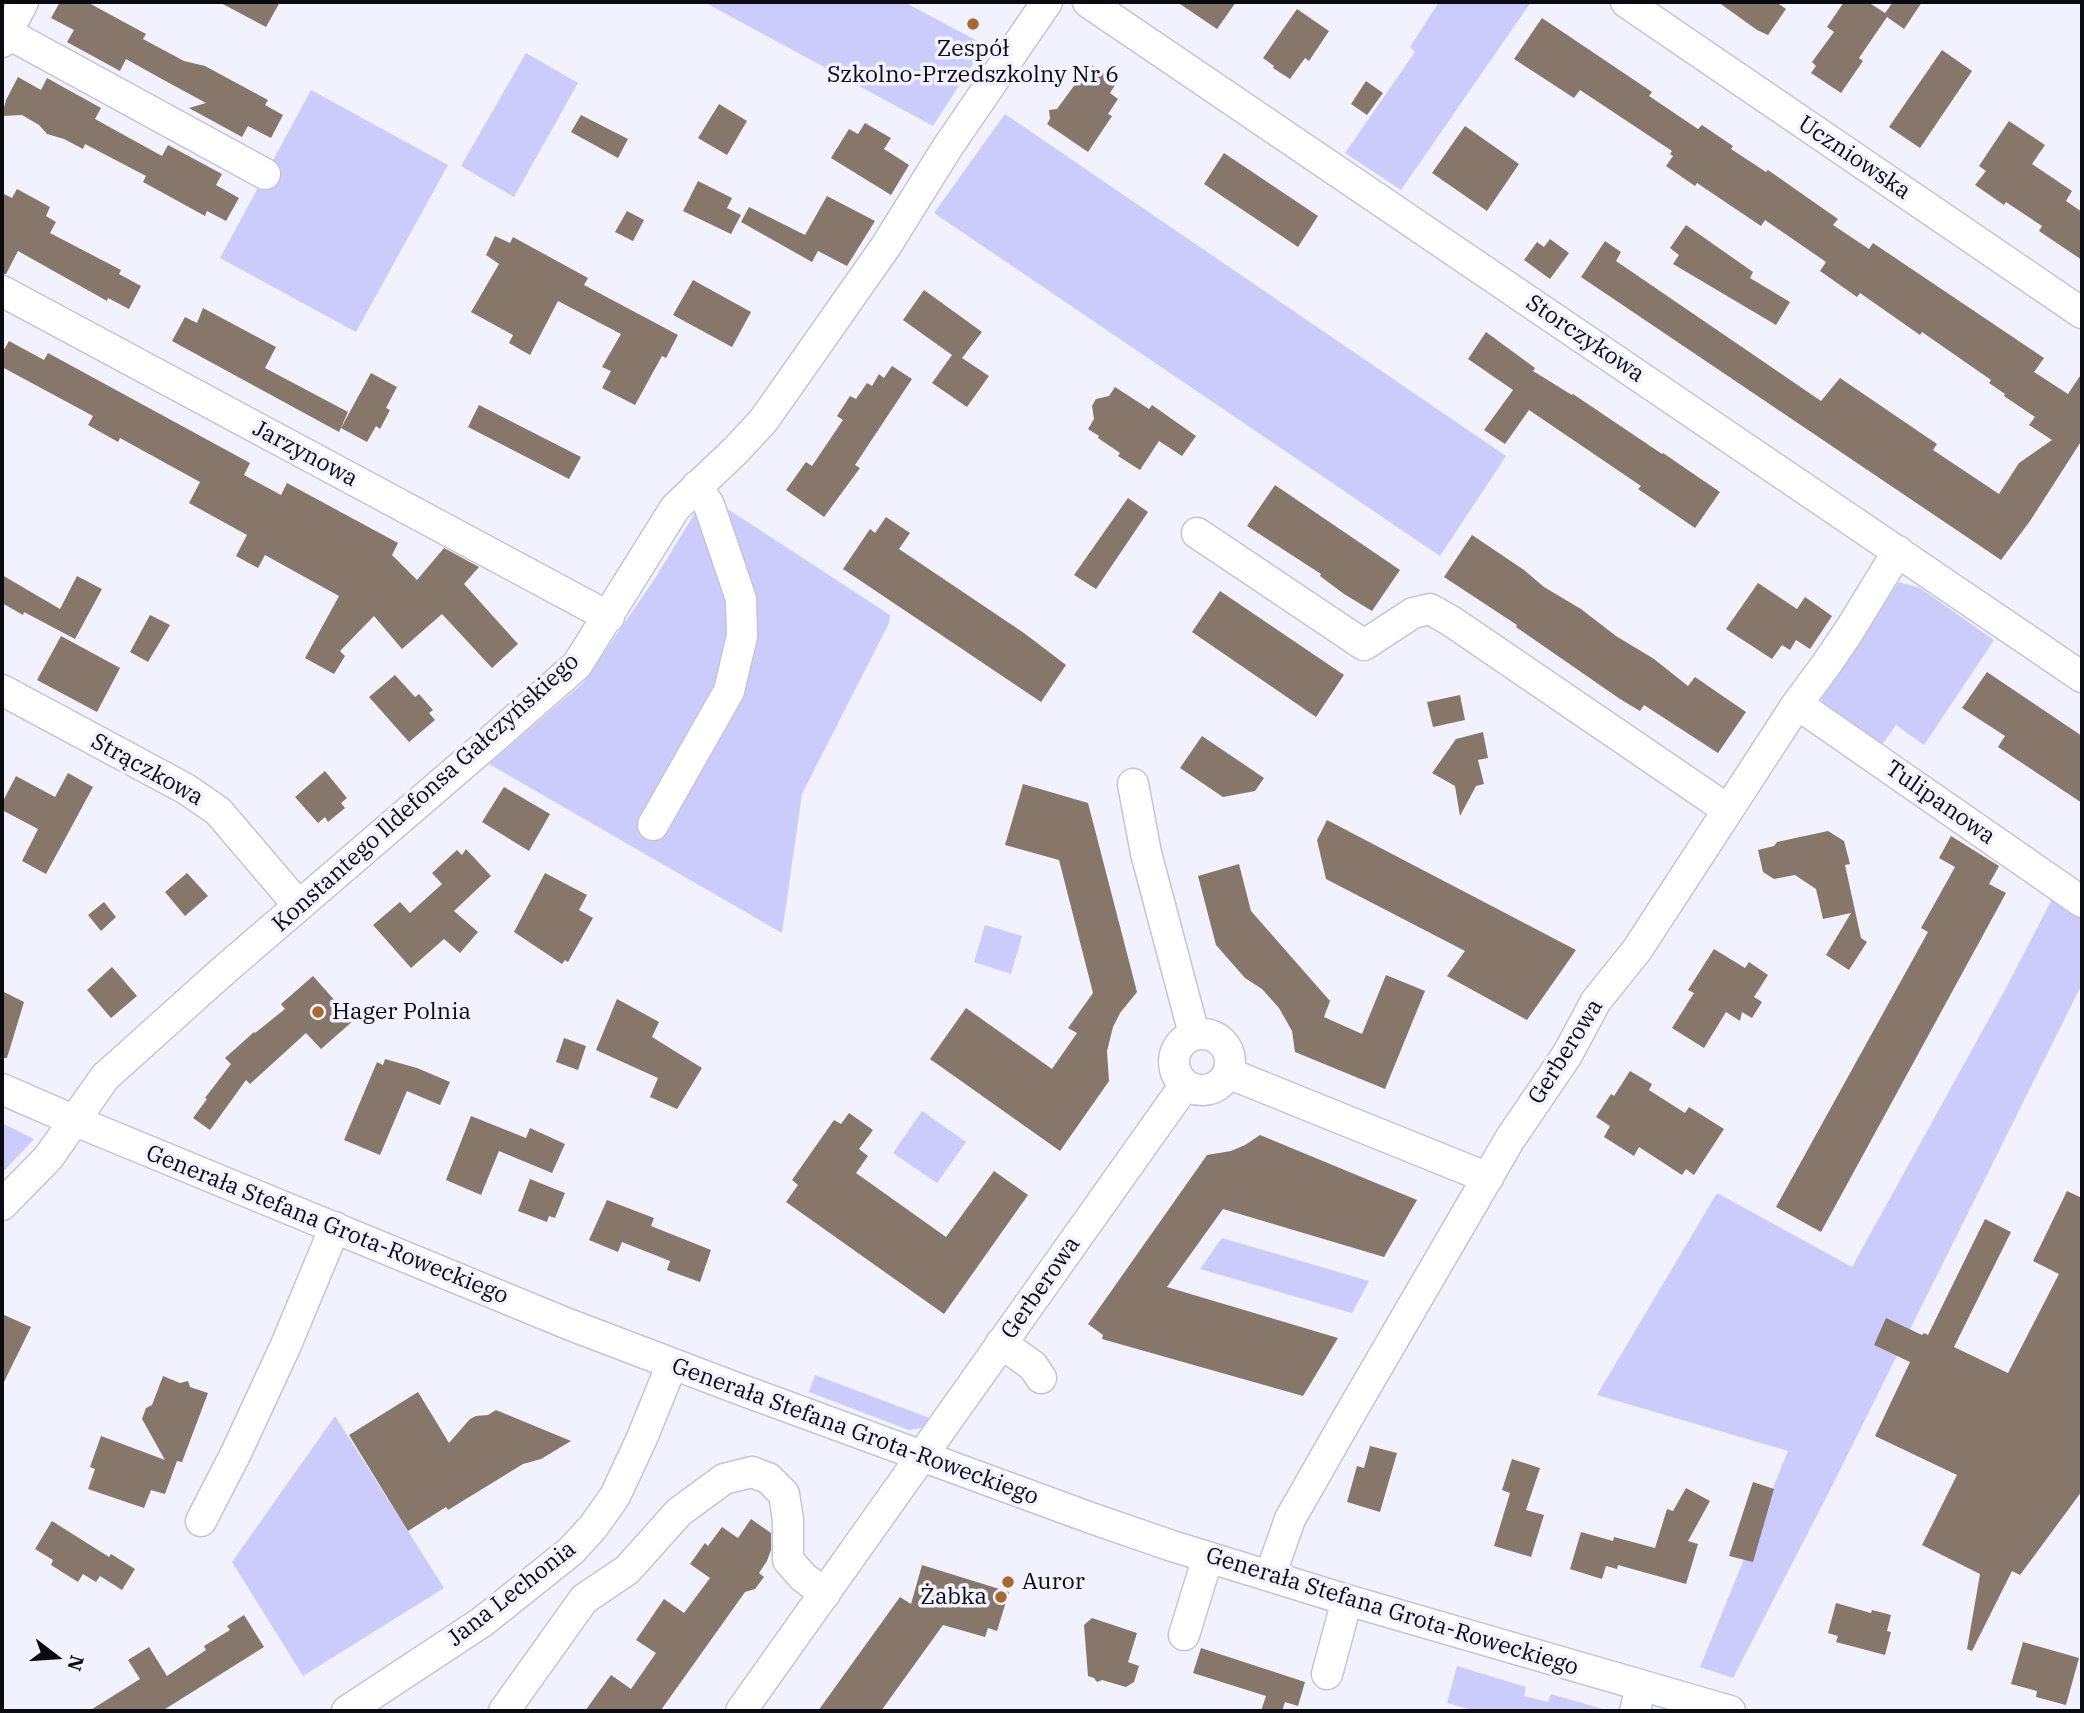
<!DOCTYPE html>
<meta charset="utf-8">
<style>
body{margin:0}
#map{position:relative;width:2084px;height:1713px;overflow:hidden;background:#f2f2fe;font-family:"IBM Plex Serif",serif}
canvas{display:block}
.frame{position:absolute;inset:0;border:4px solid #0a0b11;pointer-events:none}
.north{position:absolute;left:21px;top:1622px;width:70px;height:70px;-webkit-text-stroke:5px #f2f2fe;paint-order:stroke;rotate:107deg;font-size:19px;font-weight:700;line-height:28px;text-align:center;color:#0a0b11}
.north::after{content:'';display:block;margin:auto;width:24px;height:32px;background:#0a0b11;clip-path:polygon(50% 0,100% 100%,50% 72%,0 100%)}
</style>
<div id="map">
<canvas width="2084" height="1713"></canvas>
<div class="frame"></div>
<div class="north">N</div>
</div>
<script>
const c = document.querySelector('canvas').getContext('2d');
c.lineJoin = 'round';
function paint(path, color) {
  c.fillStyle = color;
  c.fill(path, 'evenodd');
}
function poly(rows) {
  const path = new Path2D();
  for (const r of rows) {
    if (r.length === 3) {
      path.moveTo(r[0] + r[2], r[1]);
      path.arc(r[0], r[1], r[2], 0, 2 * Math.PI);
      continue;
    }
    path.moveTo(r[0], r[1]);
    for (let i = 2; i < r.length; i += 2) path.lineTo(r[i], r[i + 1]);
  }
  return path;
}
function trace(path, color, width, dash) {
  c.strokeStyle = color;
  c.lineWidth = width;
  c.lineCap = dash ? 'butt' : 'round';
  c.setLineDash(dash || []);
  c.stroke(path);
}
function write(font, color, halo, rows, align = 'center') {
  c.font = font + ' "IBM Plex Serif",serif';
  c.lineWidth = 7;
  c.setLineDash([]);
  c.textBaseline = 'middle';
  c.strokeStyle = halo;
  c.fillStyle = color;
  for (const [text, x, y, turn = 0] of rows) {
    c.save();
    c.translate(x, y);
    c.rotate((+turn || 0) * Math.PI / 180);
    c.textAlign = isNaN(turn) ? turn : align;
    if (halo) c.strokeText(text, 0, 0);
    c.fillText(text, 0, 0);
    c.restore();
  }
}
paint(poly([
 [704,2,904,2,985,45,933,126],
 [1439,2,1531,2,1401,190,1345,153,1415,52,1410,47],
 [526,53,578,83,514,197,461,166],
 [311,90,448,165,356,332,220,258],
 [1005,114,1506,456,1440,556,934,213],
 [723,506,890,615,889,623,802,794,782,933,489,764,583,683,654,580,698,508],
 [1899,582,1920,588,1994,640,1924,745,1896,725,1879,749,1821,711,1822,697],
 [2053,897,2082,917,2082,984,1829,1492,1733,1678,1700,1667,1788,1451,1597,1395,1717,1193,1852,1267,2006,988],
 [985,925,1022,936,1011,974,974,962],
 [922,1111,966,1142,937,1183,893,1153],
 [2,1123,34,1139,2,1173],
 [1222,1238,1369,1281,1352,1313,1200,1269],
 [815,1375,935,1420,926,1427,909,1430,809,1392],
 [335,1416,444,1588,303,1676,232,1562],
 [1457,1666,1526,1687,1524,1696,1548,1702,1551,1694,1606,1710,1476,1711,1447,1703]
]), '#cbccfc');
paint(poly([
 [60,2,87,2,146,34,143,39,184,61,205,66,268,100,265,105,283,115,271,138,248,126,242,137,189,108,206,103,160,78,126,59,120,71,67,42,74,30,51,18],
 [219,2,280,2,266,27],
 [1177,2,1236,2,1217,29],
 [1718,2,1776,2,1786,9,1768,35,1757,30],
 [1844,2,1868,2,1885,13,1893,2,1922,2,1904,29,1887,17,1859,58,1863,61,1841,93,1811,73,1816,66,1812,62,1834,32,1827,27],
 [1297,9,1329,31,1309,61,1305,58,1290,79,1273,68,1274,66,1263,58],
 [1542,18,1652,92,1649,96,1698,129,1702,125,1733,146,1731,149,1766,172,1768,170,1838,219,1833,225,1869,249,1873,243,2044,358,2034,372,2068,394,2082,373,2082,440,2030,521,2001,560,1581,277,1605,241,1621,252,1616,261,1821,401,1840,378,1937,444,1933,450,1999,494,2019,463,2052,440,2029,425,2035,417,2004,396,2005,394,1989,383,1991,380,1922,332,1920,335,1860,293,1857,297,1820,271,1826,262,1765,220,1761,226,1697,183,1695,186,1666,166,1673,156,1670,154,1672,151,1580,90,1574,98,1514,59],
 [1942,50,1972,71,1920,148,1889,127],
 [1090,64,1117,82,1110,93,1118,99,1108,114,1112,116,1088,152,1047,124,1050,119,1049,110,1057,109],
 [18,77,41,90,47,78,101,108,95,119,133,140,162,156,168,145,222,174,216,185,239,198,226,221,207,211,205,216,165,194,143,182,146,176,85,144,83,149,64,139,47,134,39,125,22,115,2,116,6,100],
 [1366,81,1383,93,1367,115,1351,104],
 [719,104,747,121,727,155,698,138],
 [581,115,628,139,618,158,571,132],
 [2009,121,2045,145,2032,164,2072,191,2066,201,2082,212,2082,260,2039,231,2042,226,2006,202,2004,205,1975,185,1986,171,1979,166],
 [865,123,891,138,884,149,909,165,891,195,831,158,849,129,858,134],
 [1465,126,1519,164,1487,211,1432,173],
 [1224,153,1318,216,1298,247,1204,184],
 [698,181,732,198,727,208,741,215,731,234,683,211],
 [17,189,50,207,46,216,56,222,50,233,121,270,119,274,141,286,129,309,108,298,107,301,18,251,6,274,2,274,2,193,12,198],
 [827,196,875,221,847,266,818,251,812,262,741,222,749,207,805,235],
 [627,211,644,220,633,241,615,232],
 [1686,225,1753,272,1750,278,1790,302,1776,325,1673,264,1679,255,1670,248],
 [495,236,510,243,513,237,588,278,584,285,678,335,666,358,662,356,635,405,602,388,611,371,602,367,621,334,558,301,530,355,509,343,513,335,471,312,499,264,486,255],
 [1550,239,1569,253,1550,279,1524,260,1537,242,1544,247],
 [693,280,751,312,732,347,673,315],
 [924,290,982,332,962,358,989,376,967,407,932,383,952,355,903,320],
 [203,308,276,347,265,368,348,412,339,432,172,341,185,317,197,323],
 [1486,332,1535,368,1533,371,1572,395,1573,394,1662,454,1663,453,1720,492,1695,528,1638,489,1641,486,1529,410,1505,444,1484,430,1513,390,1468,359],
 [9,341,44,360,48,353,250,463,244,475,281,495,287,483,398,543,392,555,417,580,444,548,479,567,464,584,518,644,492,668,442,614,402,649,374,616,340,651,345,656,334,674,305,658,339,596,265,555,258,568,236,556,247,535,189,503,200,482,120,438,118,442,88,425,93,416,2,367,2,353],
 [892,366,912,379,855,465,860,468,824,517,786,490,806,462,812,466,843,420,837,416,850,396,856,399,867,383,872,386,879,374,884,378],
 [371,373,397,387,386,408,390,410,380,429,376,426,367,442,341,428],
 [1115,387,1149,409,1152,405,1196,436,1182,456,1159,441,1140,470,1118,456,1120,453,1098,438,1099,436,1088,429,1094,419,1092,406,1096,399,1109,396],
 [479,405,581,457,569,479,468,427],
 [1275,485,1400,570,1372,611,1344,594,1320,576,1321,574,1247,526],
 [1128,498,1148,512,1096,589,1074,575],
 [886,517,910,533,899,549,1024,633,1066,665,1041,702,843,569,870,529,875,533],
 [1472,535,1524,570,1544,587,1581,609,1616,636,1654,659,1688,686,1695,677,1746,712,1718,753,1644,705,1640,711,1620,699,1516,627,1517,625,1444,577],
 [2,575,60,609,77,576,102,589,75,639,24,612,23,615,2,603],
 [1758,583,1797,609,1805,597,1832,616,1810,649,1796,640,1790,650,1782,645,1772,659,1726,629],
 [1220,591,1344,675,1316,717,1192,632],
 [150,615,170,625,148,662,130,652],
 [61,636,120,668,97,712,37,680],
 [1987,672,2082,736,2082,803,1998,747,2005,736,1962,708],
 [395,675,415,697,419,694,433,710,429,713,435,720,409,742,369,697],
 [1460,695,1465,720,1433,727,1427,702],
 [1483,732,1488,758,1478,760,1484,784,1476,786,1460,816,1455,786,1432,773,1456,739],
 [1202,736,1264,778,1255,791,1223,797,1180,768],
 [325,771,347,798,341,803,345,808,328,822,325,817,318,823,295,797],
 [68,773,93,787,46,874,22,861,38,829,2,810,2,803,16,776,55,797],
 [1023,784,1088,803,1137,992,1120,1013,1113,1027,1107,1051,1109,1081,1060,1151,930,1059,966,1008,1052,1069,1077,1033,1068,1028,1093,993,1059,860,1005,845],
 [504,787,550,814,529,851,482,822],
 [1327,820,1576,950,1527,1020,1447,976,1465,951,1326,879,1317,840],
 [1828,831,1844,841,1850,864,1845,865,1861,938,1867,942,1849,970,1826,955,1851,913,1823,919,1816,889,1795,875,1774,879,1763,872,1758,850,1774,846,1777,842],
 [1951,836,1999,866,1989,884,2006,893,1821,1232,1776,1207,1928,932,1921,928,1955,867,1939,858],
 [466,849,491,876,454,911,478,932,460,953,444,939,411,968,373,925,400,902,410,913,442,884,432,873,457,850,462,855],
 [1239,864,1251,911,1330,1001,1324,1017,1362,1034,1386,975,1425,991,1385,1089,1295,1052,1292,1031,1279,1008,1262,989,1245,978,1216,945,1198,876],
 [187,873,208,896,185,916,165,892],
 [545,873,587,895,579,910,593,918,568,962,565,960,562,964,514,932],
 [104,902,116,917,101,931,88,915],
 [1714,949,1745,968,1749,962,1768,975,1754,997,1762,1002,1752,1018,1742,1012,1740,1021,1726,1012,1704,1048,1672,1028,1694,993,1688,990],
 [112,967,137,996,111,1018,87,990],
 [313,976,353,1021,321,1049,306,1033,250,1084,246,1080,210,1130,193,1118,207,1099,205,1098,231,1064,225,1058,254,1032,255,1033,285,1009,281,1004],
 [2,991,24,1002,7,1058,2,1058],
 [617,999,659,1022,652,1037,702,1068,677,1109,650,1097,658,1078,596,1050],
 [564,1038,586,1046,578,1070,556,1062],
 [385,1059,417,1068,450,1082,440,1105,407,1091,380,1155,344,1140,377,1062,383,1065],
 [1630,1071,1652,1084,1649,1090,1685,1113,1689,1107,1724,1129,1694,1175,1686,1169,1682,1175,1639,1147,1634,1156,1604,1137,1610,1126,1596,1117,1611,1094,1614,1096],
 [849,1113,873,1130,859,1149,868,1156,856,1173,946,1237,994,1171,1028,1195,944,1314,786,1202,798,1185,792,1180,834,1120,841,1124],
 [471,1116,526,1138,530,1128,565,1144,552,1173,499,1151,481,1195,446,1180],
 [1260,1135,1417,1200,1384,1257,1223,1209,1167,1287,1338,1338,1303,1396,1102,1339,1103,1335,1088,1324,1207,1155,1231,1151,1245,1145],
 [530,1179,565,1193,555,1218,549,1216,547,1222,518,1211],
 [2067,1191,2082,1198,2082,1491,2020,1575,2012,1571,1972,1651,1967,1649,1980,1574,1922,1545,1957,1475,1875,1436,1910,1362,1874,1345,1886,1318,1922,1335,1924,1333,1928,1335,1985,1219,2011,1232,1954,1347,2008,1373,2059,1274,2033,1261],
 [607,1200,654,1218,651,1226,711,1250,700,1282,667,1270,670,1261,622,1242,618,1252,589,1240],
 [2,1314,31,1327,2,1386],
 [163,1376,180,1383,188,1381,190,1387,208,1393,182,1462,177,1461,165,1494,151,1490,144,1508,88,1489,95,1469,90,1467,101,1436,165,1460,142,1419,146,1408,152,1405],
 [418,1392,449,1443,470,1419,476,1416,488,1415,496,1410,571,1441,541,1459,523,1464,448,1510,446,1507,408,1531,349,1435],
 [1370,1446,1397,1453,1380,1512,1347,1502,1357,1466,1364,1468],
 [1512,1459,1540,1468,1526,1510,1544,1515,1531,1557,1494,1546,1510,1493,1502,1490],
 [1753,1482,1774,1489,1753,1562,1729,1556],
 [1686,1488,1710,1501,1688,1541,1698,1544,1686,1584,1618,1565,1617,1569,1606,1566,1602,1579,1570,1569,1581,1532,1613,1541,1614,1537,1655,1548,1667,1509,1673,1511],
 [751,1519,771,1533,771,1550,767,1561,759,1573,764,1577,755,1589,745,1592,661,1710,663,1711,585,1711,611,1675,631,1689,656,1653,636,1640,664,1599,684,1613,710,1578,690,1564,705,1543,708,1546,722,1527,738,1538],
 [52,1521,109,1557,111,1554,135,1569,122,1590,100,1576,96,1582,83,1574,78,1582,51,1565,53,1560,35,1549],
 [922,1565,1009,1592,997,1631,988,1628,985,1637,943,1625,881,1711,818,1711,900,1597,911,1604],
 [1836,1603,1871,1613,1872,1610,1891,1615,1887,1631,1891,1632,1885,1655,1836,1642,1838,1636,1828,1633],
 [244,1615,264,1647,162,1711,89,1711,140,1679,128,1660,149,1647,167,1676,206,1650,204,1646,230,1630,227,1626],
 [1092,1618,1137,1633,1128,1662,1139,1666,1134,1682,1126,1687,1102,1680,1097,1682,1094,1678,1088,1676,1084,1625],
 [2023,1642,2079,1658,2066,1705,2036,1697,2037,1691,2011,1684],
 [1201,1648,1305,1682,1298,1706,1285,1702,1282,1711,1261,1711,1266,1696,1193,1673]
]), '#87776b');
const minor = poly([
 [1088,2,2082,677],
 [1626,2,2082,313],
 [7,33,265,174],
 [2,42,23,2],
 [2,291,609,617],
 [1197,533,1364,645,1413,613,1430,609,1451,621,1728,810],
 [2,690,186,789,218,811,299,906],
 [1797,704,2082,902],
 [1133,784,1146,853,1194,1034],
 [653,825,729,691,742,636,741,599,709,505,697,486],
 [1202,1062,28],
 [1228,1073,1488,1178],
 [2,1089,73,1120,568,1324,739,1389,1091,1518,1172,1546,1347,1600,1730,1711],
 [2,1205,48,1158,105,1077,223,971,494,738,577,665,675,508,735,451,763,421,785,390,886,246,947,148,1047,2],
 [1001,1343,1033,1366,1041,1378],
 [201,1521,236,1453,286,1345,335,1227],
 [1270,1576,1290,1519,1347,1419,1510,1139,1567,1055,1596,1001,1637,950,1797,704,1826,665,1849,631,1898,551],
 [1184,1635,1208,1557],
 [1327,1674,1347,1600],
 [347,1711,482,1622,571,1551,593,1527,615,1496,642,1438,672,1364],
 [504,1711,584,1599,627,1570,679,1512,724,1479,752,1472,768,1478,784,1494,788,1520,788,1560,803,1577,825,1594],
 [741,1711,1185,1085],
 [1635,1711,1641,1686]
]);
trace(minor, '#c3c4d7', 33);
trace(minor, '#fff', 30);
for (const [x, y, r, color] of [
 [973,24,7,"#a86930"],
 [318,1012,7,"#a86930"],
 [1008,1582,7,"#a86930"],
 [1001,1597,7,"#a86930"]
]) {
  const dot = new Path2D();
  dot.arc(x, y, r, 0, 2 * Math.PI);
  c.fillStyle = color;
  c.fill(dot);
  trace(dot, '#f2f2fe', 2.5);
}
write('23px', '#0a0b11', '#f2f2fe', [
 ["Zespół",973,49,"center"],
 ["Szkolno-Przedszkolny Nr 6",973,75,"center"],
 ["Hager Polnia",332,1012],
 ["Auror",1022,1582],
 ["Żabka",987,1597,"right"]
], 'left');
write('23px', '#0a0b11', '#f2f2fe', [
 ["Uczniowska",1854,158,34],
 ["Storczykowa",1585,339,34],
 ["Jarzynowa",305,454,28],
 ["Strączkowa",147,770,29],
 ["Konstantego Ildefonsa Gałczyńskiego",426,793,-42],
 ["Tulipanowa",1940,803,35],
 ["Gerberowa",1566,1052,-58],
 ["Generała Stefana Grota-Roweckiego",327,1225,22],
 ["Gerberowa",1041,1288,-55],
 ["Generała Stefana Grota-Roweckiego",855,1432,20],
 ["Jana Lechonia",512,1594,-38],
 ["Generała Stefana Grota-Roweckiego",1392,1612,17]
]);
</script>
